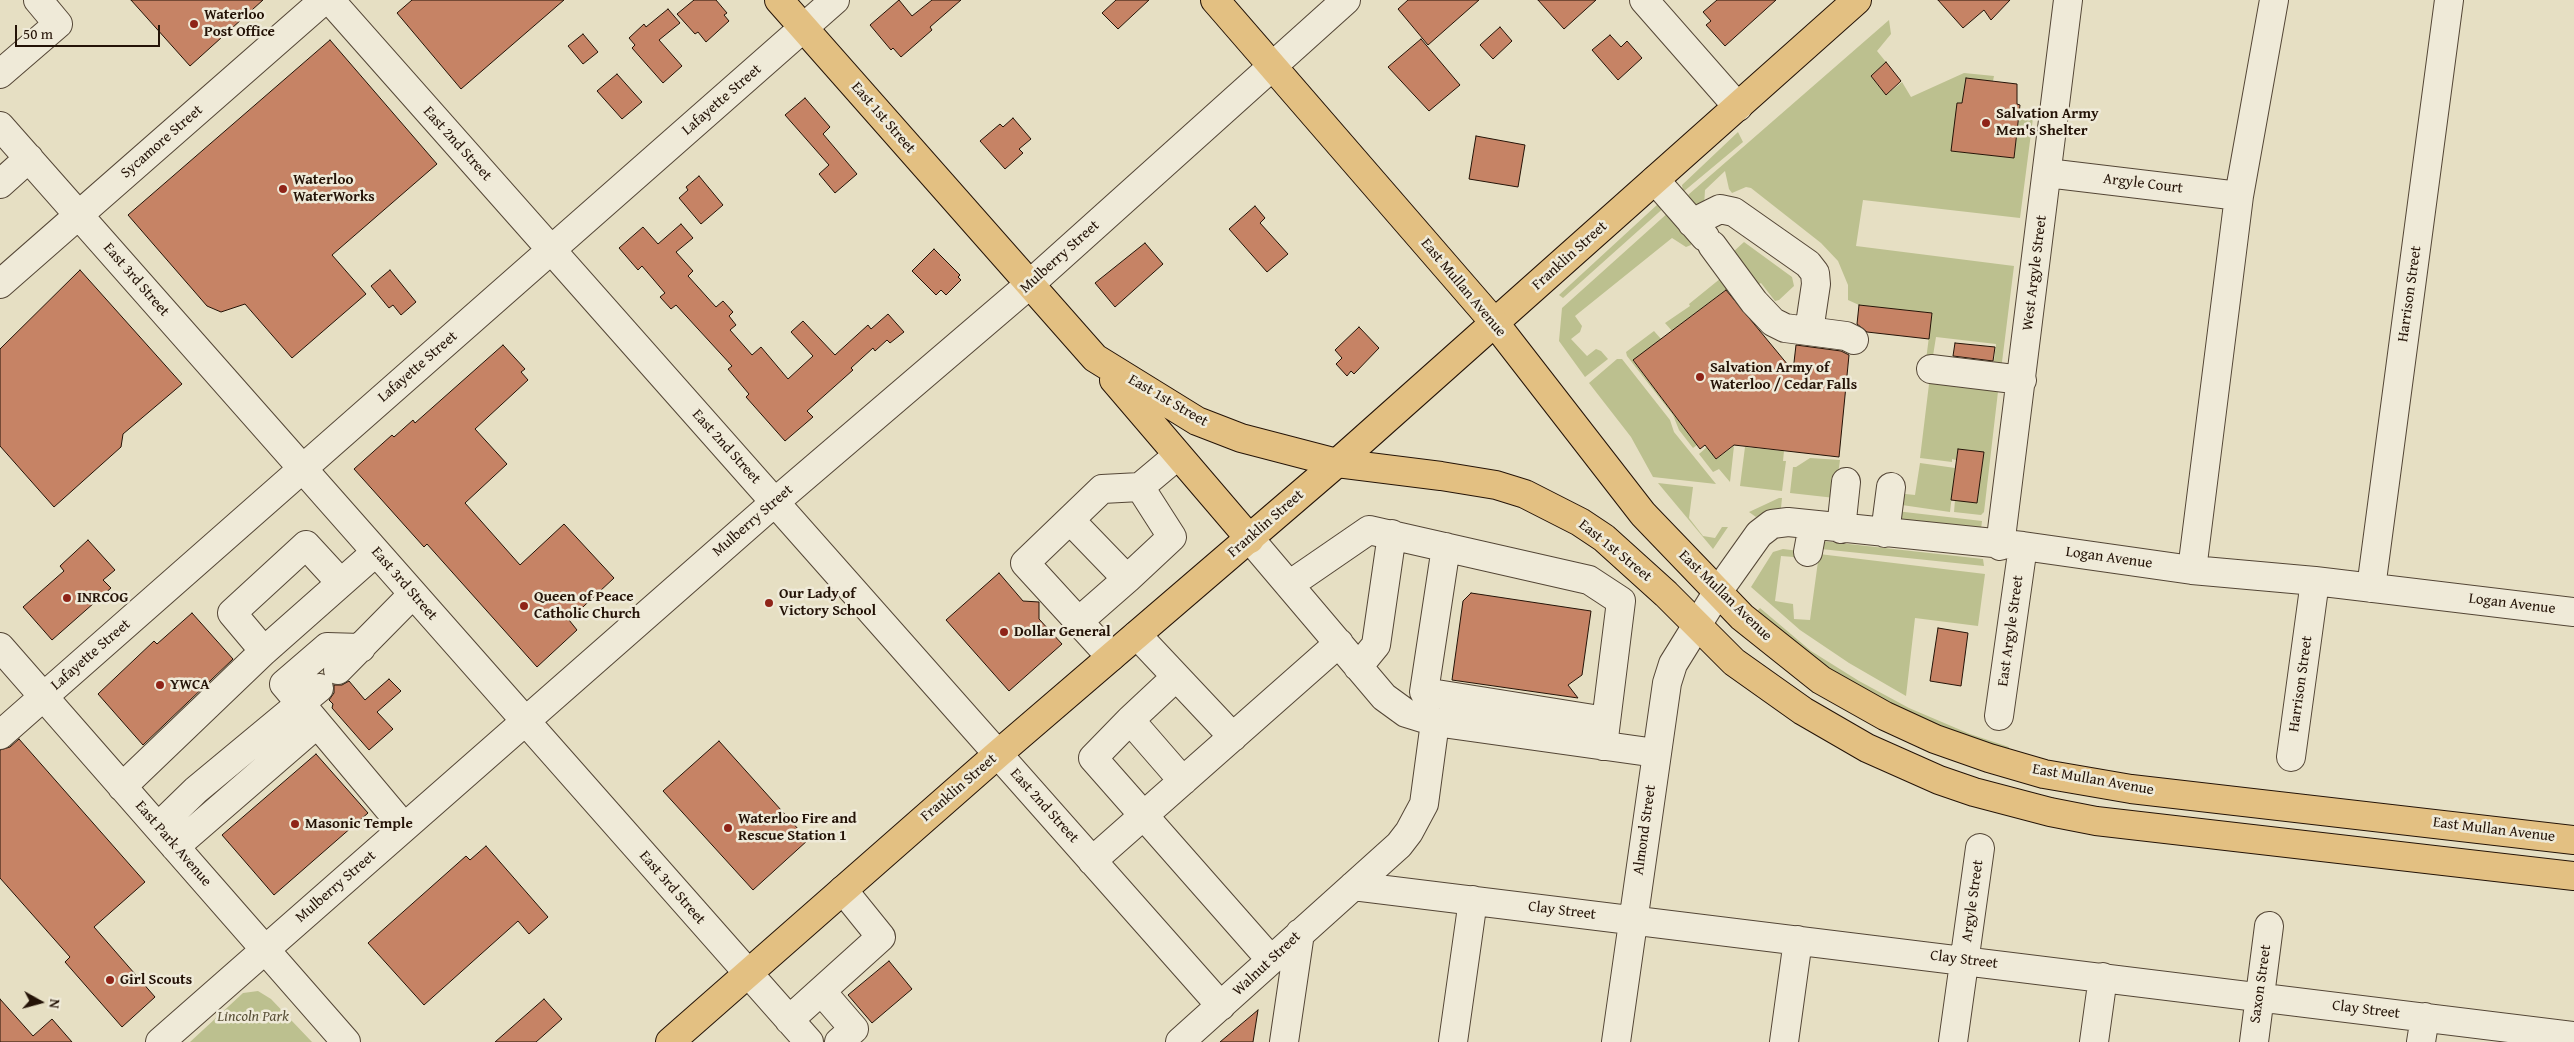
<!DOCTYPE html>
<style>
body{margin:0}
#map{position:relative;width:2574px;height:1042px;overflow:hidden;background:#e6dfc3;font-family:"Gentium Book Plus",serif}
canvas{display:block}
.north{position:absolute;left:15px;top:977px;width:50px;height:50px;-webkit-text-stroke:4px #efead8;paint-order:stroke;rotate:97deg;font-size:14px;font-weight:700;line-height:20px;text-align:center;color:#241307}
.north::after{content:'';display:block;margin:auto;width:18px;height:22px;background:#241307;clip-path:polygon(50% 0,100% 100%,50% 72%,0 100%)}
.scale{position:absolute;left:15px;top:25px;width:145px;height:22px;box-sizing:border-box;border:2px solid #241307;border-top:0;padding-left:6px;font-size:15px;line-height:18px;white-space:nowrap;color:#241307;-webkit-text-stroke:4px #efead8;paint-order:stroke}
</style>
<div id="map">
<canvas width="2574" height="1042"></canvas>
<div class="north">N</div>
<div class="scale">50 m</div>
</div>
<script>
const c = document.querySelector('canvas').getContext('2d');
c.lineJoin = 'round';
function paint(path, color) {
  c.fillStyle = color;
  c.fill(path, 'evenodd');
}
function poly(rows) {
  const path = new Path2D();
  for (const r of rows) {
    path.moveTo(r[0], r[1]);
    for (let i = 2; i < r.length; i += 2) path.lineTo(r[i], r[i + 1]);
  }
  return path;
}
function trace(path, color, width, dash) {
  c.strokeStyle = color;
  c.lineWidth = width;
  c.lineCap = dash ? 'butt' : 'round';
  c.setLineDash(dash || []);
  c.stroke(path);
}
function write(font, color, halo, rows, align = 'center') {
  c.font = font + ' "Gentium Book Plus",serif';
  c.lineWidth = 5;
  c.setLineDash([]);
  c.textBaseline = 'middle';
  c.strokeStyle = halo;
  c.fillStyle = color;
  for (const [text, x, y, turn = 0] of rows) {
    c.save();
    c.translate(x, y);
    c.rotate((+turn || 0) * Math.PI / 180);
    c.textAlign = isNaN(turn) ? turn : align;
    if (halo) c.strokeText(text, 0, 0);
    c.fillText(text, 0, 0);
    c.restore();
  }
}
paint(poly([
 [1889,20,1891,34,1877,51,1886,62,1871,76,1886,95,1902,82,1911,97,1964,73,1994,76,1993,81,1966,78,1962,103,1957,103,1952,151,2014,158,2019,117,2033,118,2020,218,1863,200,1856,246,2014,266,2001,370,1993,369,1996,344,1936,337,1932,362,1926,360,1932,313,1859,305,1848,300,1848,285,1838,261,1821,243,1751,188,1746,187,1732,193,1729,189,1725,171,1705,190,1704,207,1697,206,1688,195],
 [1738,132,1743,142,1683,192,1682,185],
 [1658,204,1667,205,1563,298,1559,295],
 [1670,211,1692,240,1691,245,1686,247,1672,238,1575,316,1582,326,1580,332,1571,339,1587,356,1596,349,1601,351,1608,359,1585,377,1559,341,1562,308],
 [1744,242,1792,277,1794,286,1779,300,1775,301,1761,283,1757,285,1733,252],
 [1726,274,1729,287,1672,331,1665,323,1690,306,1689,304],
 [1654,331,1661,339,1633,361,1697,445,1693,448,1679,430,1673,415,1627,356,1626,352],
 [1617,359,1622,359,1670,420,1674,432,1716,484,1653,477,1631,437,1589,383],
 [1930,376,1999,383,1984,512,1981,515,1954,512,1955,500,1977,503,1984,452,1958,449,1956,460,1952,459,1952,462,1920,458],
 [1734,446,1730,482,1719,469,1713,472,1699,454,1707,447,1716,459],
 [1745,447,1784,451,1783,461,1786,461,1782,491,1740,486],
 [1810,458,1840,460,1835,498,1790,493,1793,467,1796,467],
 [1920,463,1955,468,1950,512,1895,504,1896,493,1915,495],
 [1658,483,1693,487,1689,518,1703,536,1715,538,1722,527,1728,527,1713,549],
 [1779,498,1782,498,1781,508,1771,510,1756,517,1749,512],
 [1896,511,1982,521,1981,529,1975,531,1897,519],
 [1822,541,1983,559,1984,566,1821,549],
 [1783,549,1799,551,1794,557,1781,556,1775,601,1793,604,1794,619,1810,620,1819,554,1985,574,1978,626,1915,618,1906,696,1849,663,1800,630,1751,587,1773,552],
 [1760,608,1811,651,1859,681,1909,708,1970,734,2009,747,2008,751,1943,729,1894,706,1827,668,1756,612],
 [258,991,271,999,312,1042,190,1042,243,993]
]), '#bcc08f');
const building = poly([
 [131,0,263,0,190,66,131,0],
 [412,0,564,0,461,89,397,13,412,0],
 [694,0,716,0,727,13,724,15,729,21,706,42,698,32,695,34,677,14,694,0],
 [899,0,912,16,932,0,961,0,930,27,932,30,901,57,893,48,891,50,870,25,899,0],
 [1116,0,1149,0,1118,29,1102,13,1116,0],
 [1408,0,1479,0,1428,45,1398,9,1408,0],
 [1538,0,1596,0,1564,29,1538,0],
 [1717,0,1776,0,1725,46,1706,25,1711,21,1703,12,1717,0],
 [1938,0,2010,0,1991,20,1984,10,1963,28,1938,0],
 [668,9,680,23,659,40,682,66,663,83,632,48,635,45,629,38,644,24,646,27,668,9],
 [1500,27,1512,41,1493,59,1480,45,1500,27],
 [583,34,598,52,583,64,568,46,583,34],
 [1610,35,1621,47,1627,41,1642,58,1618,80,1592,50,1610,35],
 [1421,39,1460,85,1429,111,1388,67,1421,39],
 [330,40,437,164,332,255,366,294,292,358,245,304,221,312,207,306,128,215,330,40],
 [1886,62,1901,81,1886,95,1871,76,1886,62],
 [617,74,642,102,622,119,597,91,617,74],
 [1966,78,2017,84,2017,104,2020,105,2014,158,1951,151,1957,103,1962,103,1966,78],
 [805,98,830,127,823,134,857,174,835,193,819,174,829,165,785,115,805,98],
 [1013,118,1031,139,1019,149,1023,153,1005,169,980,141,1000,124,1003,127,1013,118],
 [1476,136,1525,145,1518,187,1469,179,1476,136],
 [699,176,723,205,701,224,679,198,688,190,686,187,699,176],
 [1255,206,1265,218,1260,223,1288,254,1267,272,1229,229,1255,206],
 [681,224,693,238,676,252,693,271,688,276,716,307,723,301,733,312,729,316,736,325,730,330,752,355,761,347,788,379,813,356,791,332,803,321,835,355,868,325,871,329,888,314,904,332,890,343,887,340,875,351,873,348,851,368,853,370,807,411,813,417,785,441,746,397,749,394,728,369,732,366,676,305,671,309,660,297,665,293,642,266,638,270,619,248,643,227,658,244,681,224],
 [1145,243,1163,264,1115,307,1095,283,1145,243],
 [934,249,960,275,958,277,961,280,946,295,941,290,936,295,912,271,934,249],
 [80,270,182,384,123,434,121,447,54,507,0,446,0,349,80,270],
 [390,270,416,302,401,315,393,305,389,308,371,286,390,270],
 [1726,290,1793,371,1796,345,1841,351,1849,355,1839,457,1734,445,1716,459,1705,445,1700,449,1633,360,1726,290],
 [1859,305,1932,313,1929,339,1867,332,1857,324,1859,305],
 [1359,327,1379,348,1354,374,1351,371,1347,376,1336,364,1342,358,1335,350,1359,327],
 [1955,343,1995,347,1993,361,1953,356,1955,343],
 [503,345,525,369,521,372,528,380,475,429,507,464,465,503,520,565,564,524,614,578,569,620,577,630,537,667,427,544,424,547,354,469,392,435,394,437,413,420,415,423,503,345],
 [1958,449,1984,452,1977,503,1951,500,1958,449],
 [88,540,115,570,103,580,111,588,52,640,23,607,64,571,60,566,88,540],
 [999,573,1023,601,1039,602,1039,619,1062,644,1009,691,946,620,999,573],
 [1471,593,1591,611,1582,675,1568,685,1578,698,1452,680,1463,601,1471,593],
 [192,613,233,659,143,745,98,694,154,641,157,644,192,613],
 [1938,628,1968,633,1961,686,1930,681,1938,628],
 [389,679,401,691,377,712,393,729,369,750,332,708,333,704,329,700,334,693,334,685,342,685,349,681,365,700,389,679],
 [19,739,145,882,94,927,155,997,122,1027,65,962,70,957,0,878,0,750,10,747,19,739],
 [719,741,808,840,753,890,663,791,719,741],
 [316,754,368,813,274,895,222,835,316,754],
 [486,846,548,917,529,934,518,921,424,1005,368,943,466,856,470,860,486,846],
 [889,961,912,989,872,1023,848,995,889,961],
 [0,999,33,1036,52,1019,72,1042,0,1042,0,999],
 [544,999,562,1019,536,1042,495,1042,544,999],
 [1258,1010,1253,1042,1220,1042,1258,1010]
]);
paint(building, '#c68365');
trace(building, '#241307', 1);
const minor = poly([
 [330,0,1221,1006],
 [1644,0,1738,107],
 [0,74,58,24,38,0],
 [0,126,809,1042],
 [2047,173,2239,196],
 [1655,180,1705,237],
 [0,184,29,158],
 [1692,223,1720,209,1734,212,1808,264,1815,273,1816,284,1809,331],
 [1712,245,1754,302,1773,322,1785,328,1846,336,1854,340],
 [0,284,324,0],
 [1931,369,2022,380],
 [1070,520,1127,579,1172,537,1140,487],
 [1841,529,1846,482],
 [1885,533,1891,487],
 [1250,539,1384,697,1406,713,1435,722,1656,753],
 [2000,546,2068,0],
 [1446,547,1424,692,1606,721],
 [1808,552,1813,525],
 [2192,570,2239,196,2274,0],
 [341,583,306,545,232,613,264,651,376,552],
 [1289,585,1369,530,1589,580,1621,601,1603,746],
 [2371,588,2449,0],
 [1079,621,1127,579],
 [1137,635,1233,737],
 [0,647,346,1042],
 [361,648,327,647,284,684,404,827],
 [1111,657,1025,563,1102,489,1140,487,1177,456],
 [1358,667,1376,645,1392,534],
 [338,670,413,594],
 [1176,677,1130,720,1183,781],
 [1999,716,2023,546],
 [1130,720,1093,758,1271,960],
 [0,735,835,0],
 [2291,757,2315,581],
 [122,787,264,651],
 [158,827,196,790,319,688],
 [175,847,317,724],
 [1092,861,1339,643],
 [1353,886,2574,1036],
 [822,992,854,1029,839,1042],
 [789,1020,881,937,843,890],
 [160,1042,775,502,1030,284,1346,0],
 [1180,1042,1399,845,1409,832,1424,804,1435,722],
 [1284,1042,1300,933],
 [1453,1042,1473,900],
 [1616,1042,1667,683,1673,664,1717,593,1759,534,1772,524,1788,522,2023,546,2192,570,2315,581,2574,612],
 [1784,1042,1798,940],
 [1953,1042,1980,848],
 [2094,1042,2103,977],
 [2254,1042,2269,926],
 [2421,1042,2425,1017]
]);
const major = poly([
 [670,1042,998,754,1337,463,1857,0]
]);
const highway = poly([
 [779,0,1095,358,1197,421,1241,438,1337,463,1441,476,1496,485,1525,494,1580,522,1604,538,1666,594,1734,662,1803,711,1867,748,1939,780,1974,792,2050,812,2096,821,2574,876],
 [1215,0,1494,322,1643,514,1742,617,1821,680,1885,716,1935,739,1989,758,2044,774,2131,789,2574,840],
 [1114,380,1250,539]
]);
trace(minor, '#544636', 30);
trace(major, '#241307', 30);
trace(highway, '#241307', 30);
trace(minor, '#efead8', 28);
trace(major, '#e3c082', 28);
trace(highway, '#e3c082', 28);
for (const [x, y, r, color] of [
 [194,24,5,"#8f2418"],
 [1986,123,5,"#8f2418"],
 [283,189,5,"#8f2418"],
 [1700,377,5,"#8f2418"],
 [67,598,5,"#8f2418"],
 [769,603,5,"#8f2418"],
 [524,606,5,"#8f2418"],
 [1004,632,5,"#8f2418"],
 [160,685,5,"#8f2418"],
 [295,824,5,"#8f2418"],
 [728,828,5,"#8f2418"],
 [110,980,5,"#8f2418"]
]) {
  const dot = new Path2D();
  dot.arc(x, y, r, 0, 2 * Math.PI);
  c.fillStyle = color;
  c.fill(dot);
  trace(dot, '#efead8', 2);
}
write('bold 15px', '#241307', '#efead8', [
 ["Waterloo",204,15],
 ["Post Office",204,32],
 ["Salvation Army",1996,114],
 ["Men's Shelter",1996,131],
 ["Waterloo",293,180],
 ["WaterWorks",293,197],
 ["Salvation Army of",1710,368],
 ["Waterloo / Cedar Falls",1710,385],
 ["Our Lady of",779,594],
 ["Victory School",779,611],
 ["Queen of Peace",534,597],
 ["Catholic Church",534,614],
 ["INRCOG",77,598],
 ["Dollar General",1014,632],
 ["YWCA",170,685],
 ["Waterloo Fire and",738,819],
 ["Rescue Station 1",738,836],
 ["Masonic Temple",305,824],
 ["Girl Scouts",120,980]
], 'left');
write('15px', '#241307', '#efead8', [
 ["Lafayette Street",722,100,-41],
 ["East 1st Street",883,118,49],
 ["Sycamore Street",162,142,-41],
 ["East 2nd Street",457,144,48],
 ["Argyle Court",2143,184,7],
 ["Franklin Street",1570,256,-42],
 ["Mulberry Street",1060,257,-42],
 ["West Argyle Street",2035,273,-83],
 ["East 3rd Street",136,280,49],
 ["East Mullan Avenue",1463,288,50],
 ["Harrison Street",2410,294,-82],
 ["Lafayette Street",418,367,-41],
 ["East 1st Street",1168,401,30],
 ["East 2nd Street",726,447,48],
 ["Mulberry Street",753,521,-41],
 ["Franklin Street",1266,524,-41],
 ["East 1st Street",1615,551,39],
 ["Logan Avenue",2109,558,8],
 ["East 3rd Street",404,584,49],
 ["East Mullan Avenue",1725,596,44],
 ["Logan Avenue",2512,604,7],
 ["East Argyle Street",2011,631,-82],
 ["Lafayette Street",91,655,-41],
 ["Harrison Street",2301,684,-82],
 ["East Mullan Avenue",2093,780,10],
 ["Franklin Street",959,788,-41],
 ["East 2nd Street",1044,806,48],
 ["Almond Street",1645,830,-82],
 ["East Mullan Avenue",2494,830,7],
 ["East Park Avenue",173,844,49],
 ["Mulberry Street",336,887,-41],
 ["East 3rd Street",672,888,49],
 ["Argyle Street",1973,901,-82],
 ["Clay Street",1562,911,7],
 ["Clay Street",1964,960,7],
 ["Walnut Street",1267,964,-43],
 ["Saxon Street",2261,984,-82],
 ["Clay Street",2366,1010,7]
]);
write('italic 15px', '#595037', '#efead8', [
 ["Lincoln Park",253,1017]
]);
</script>
